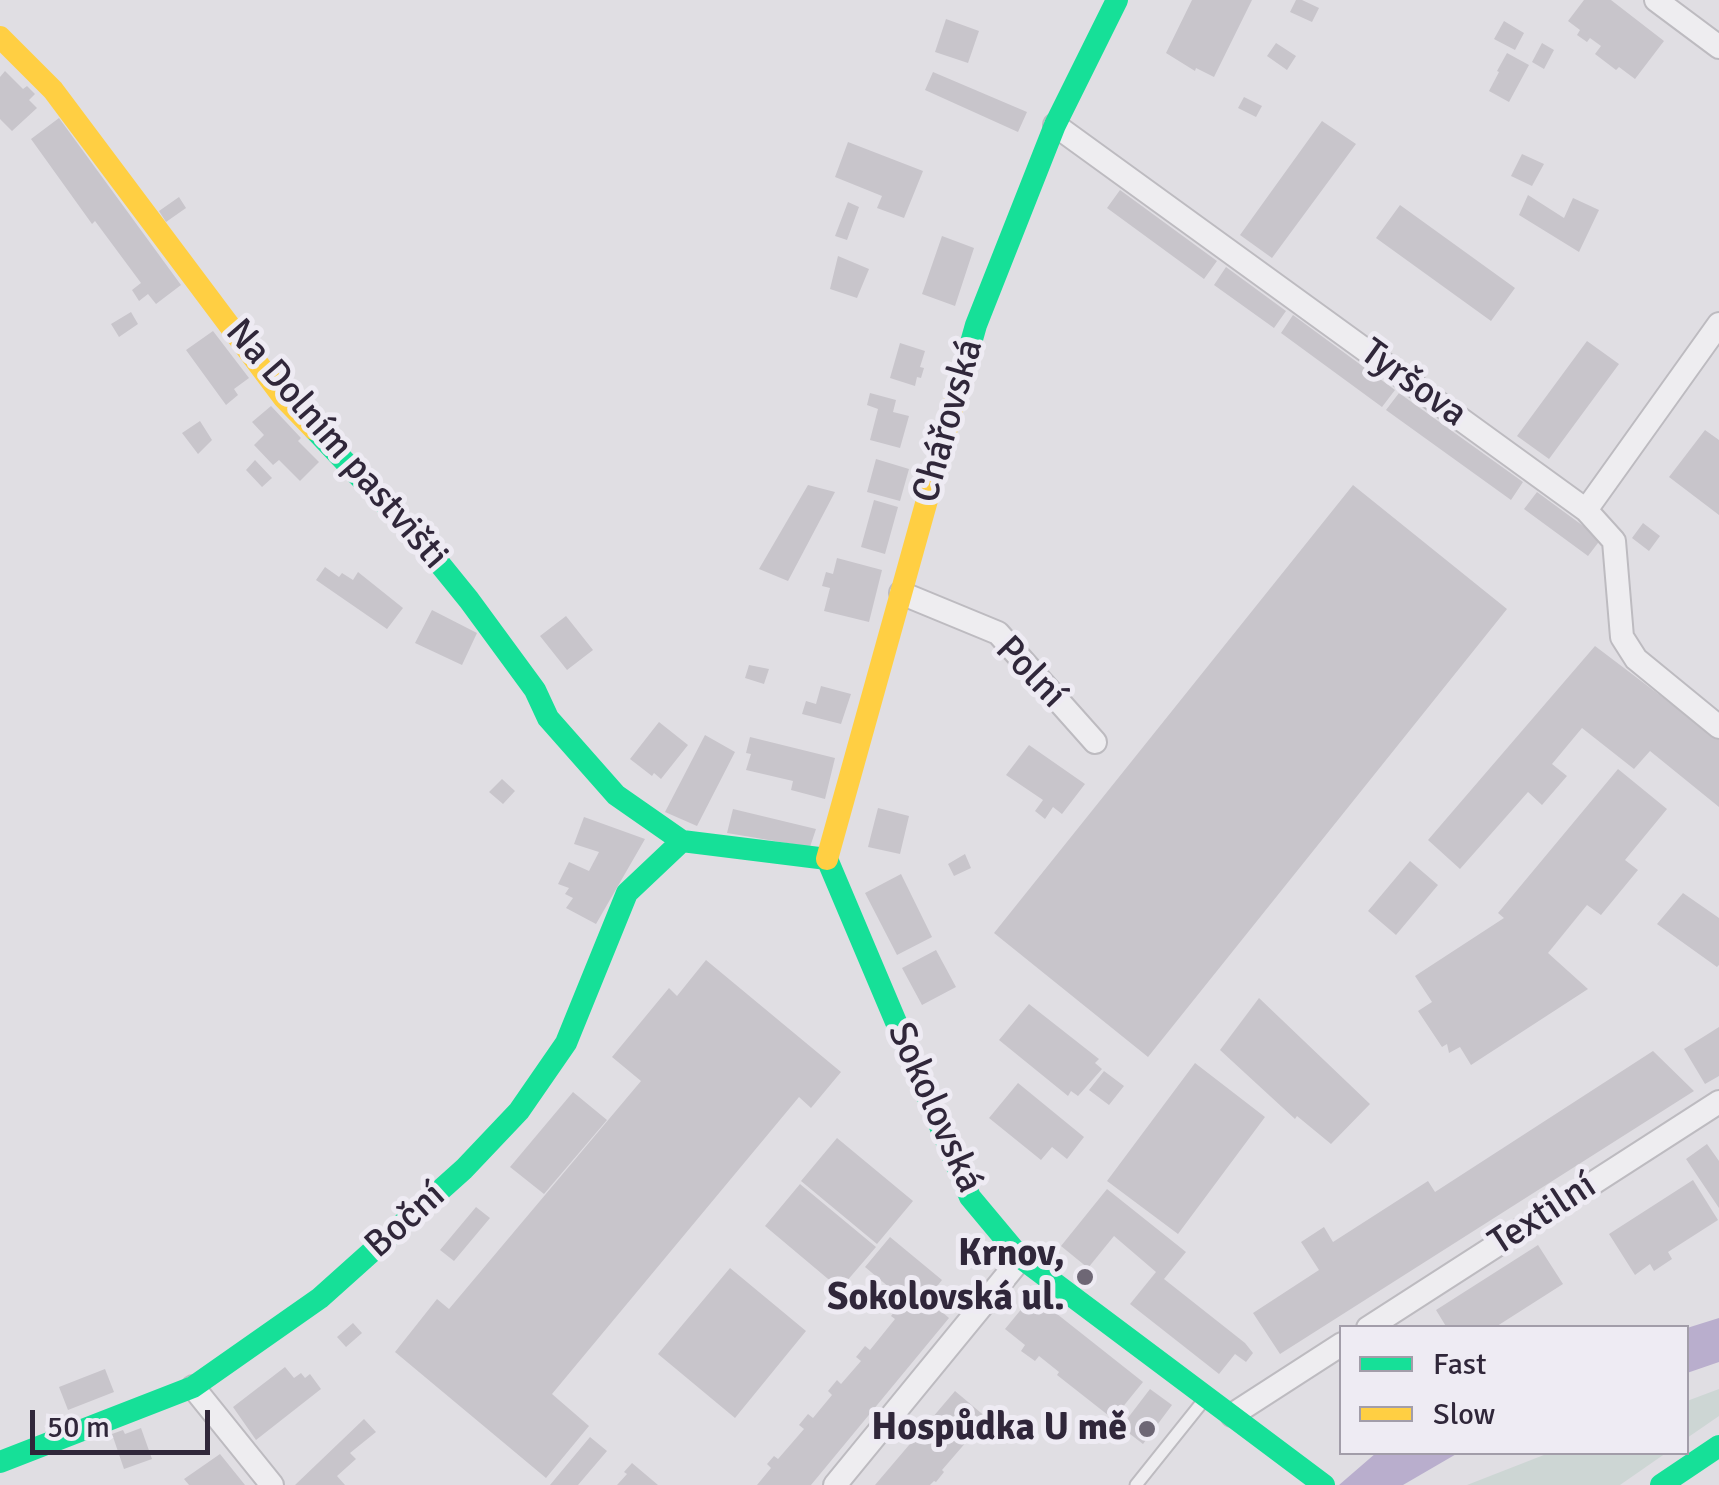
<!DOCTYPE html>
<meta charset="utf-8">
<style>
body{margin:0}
#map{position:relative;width:1719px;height:1485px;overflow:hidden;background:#e0dee3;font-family:Signika,sans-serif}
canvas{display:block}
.legend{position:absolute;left:1339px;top:1325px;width:350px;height:130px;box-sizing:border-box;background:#eeebf3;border:2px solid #a29da9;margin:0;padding:12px 18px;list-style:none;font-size:30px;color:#30273a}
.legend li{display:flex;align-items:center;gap:20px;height:50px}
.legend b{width:50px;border:2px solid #a29da9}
.scale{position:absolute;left:30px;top:1410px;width:180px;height:45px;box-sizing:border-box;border:5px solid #30273a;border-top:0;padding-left:12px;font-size:30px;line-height:35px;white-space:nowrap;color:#30273a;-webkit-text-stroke:8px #eeebf3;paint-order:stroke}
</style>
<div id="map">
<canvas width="1719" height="1485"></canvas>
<ul class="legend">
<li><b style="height:12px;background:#16e098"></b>Fast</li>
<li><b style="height:12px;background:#ffcf43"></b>Slow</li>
</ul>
<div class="scale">50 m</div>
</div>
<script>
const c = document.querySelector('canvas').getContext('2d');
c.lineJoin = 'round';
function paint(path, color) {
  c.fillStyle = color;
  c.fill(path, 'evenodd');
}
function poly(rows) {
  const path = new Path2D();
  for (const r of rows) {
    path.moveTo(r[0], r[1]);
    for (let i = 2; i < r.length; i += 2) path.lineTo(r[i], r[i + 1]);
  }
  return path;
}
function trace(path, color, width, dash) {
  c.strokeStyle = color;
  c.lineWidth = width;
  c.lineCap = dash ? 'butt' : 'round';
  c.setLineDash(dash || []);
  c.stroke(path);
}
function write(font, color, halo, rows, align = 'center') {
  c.font = font + ' Signika,sans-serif';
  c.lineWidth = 10;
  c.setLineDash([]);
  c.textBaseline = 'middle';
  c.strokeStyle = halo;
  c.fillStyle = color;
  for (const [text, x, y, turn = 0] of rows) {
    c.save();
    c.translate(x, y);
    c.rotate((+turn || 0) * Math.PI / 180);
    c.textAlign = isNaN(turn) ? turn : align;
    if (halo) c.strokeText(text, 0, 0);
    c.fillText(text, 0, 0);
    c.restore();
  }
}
paint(poly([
 [1719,1389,1719,1416,1687,1438,1687,1401],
 [1549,1453,1549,1452,1666,1453,1620,1485,1467,1485]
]), '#cdd6d4');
paint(poly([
 [1719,1318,1719,1362,1687,1373,1687,1328],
 [1376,1453,1458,1453,1403,1485,1339,1485]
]), '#b9aecd');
paint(poly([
 [1192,0,1252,0,1214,77,1196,68,1195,71,1166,53],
 [1296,0,1302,0,1319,8,1312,22,1290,12],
 [1584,0,1611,0,1664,41,1635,79,1619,67,1616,70,1595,54,1601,46,1590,38,1587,42,1577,35,1580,30,1568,21],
 [946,19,979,31,968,63,935,52],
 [1504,21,1524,33,1515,50,1494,39],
 [1276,43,1296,56,1287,70,1267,56],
 [1542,43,1554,50,1544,69,1532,62],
 [1507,53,1529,65,1509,102,1489,91,1499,72,1497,71],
 [5,71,23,89,27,86,35,94,29,100,37,108,12,131,0,119,0,77],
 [933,72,1027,112,1018,132,925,90],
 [1244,97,1262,106,1256,117,1238,108],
 [59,118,181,285,156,304,148,294,139,301,132,290,141,283,95,221,92,224,31,139],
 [1322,121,1356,144,1272,258,1240,235],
 [848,142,923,171,904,218,877,208,882,196,835,177],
 [1522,154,1544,164,1532,186,1511,176],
 [1120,190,1217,261,1204,279,1107,208],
 [1528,195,1564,218,1573,198,1599,210,1579,252,1519,215],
 [179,197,186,208,166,222,159,211],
 [848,202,859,207,847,240,835,236],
 [1400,205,1515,288,1491,321,1376,238],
 [942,236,974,248,955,306,922,294],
 [838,256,869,269,857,298,830,289],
 [1226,267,1286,311,1274,328,1214,285],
 [131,312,138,324,119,337,111,324],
 [1293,315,1395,390,1382,407,1281,333],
 [213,331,249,378,234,389,238,395,226,405,186,350],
 [1587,341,1619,364,1549,459,1517,436],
 [900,343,925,351,920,367,924,368,921,378,917,377,915,386,890,378],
 [870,393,896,400,893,412,909,416,900,448,870,440,878,409,867,405],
 [1399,393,1523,482,1511,500,1386,410],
 [271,406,301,438,298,441,319,462,300,481,279,460,273,465,254,445,264,435,252,422],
 [200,421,212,440,198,454,182,433],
 [1705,430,1719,440,1719,515,1669,477],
 [876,459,909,469,900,501,867,492],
 [255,460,272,478,262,487,246,470],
 [808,485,835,492,788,581,759,569],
 [1353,485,1507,609,1148,1057,994,933],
 [1537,492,1601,539,1588,556,1524,509],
 [874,500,898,507,885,554,861,547],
 [1643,523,1660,536,1649,551,1632,538],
 [837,558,882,570,869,622,824,611,830,588,822,586,826,572,833,574],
 [325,567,339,577,342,573,353,580,358,572,403,608,387,629,316,580],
 [432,610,477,633,462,665,415,643],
 [566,616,593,650,567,670,540,636],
 [1595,646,1719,740,1719,807,1650,751,1634,769,1582,728,1552,764,1567,776,1542,805,1528,792,1460,869,1428,840],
 [749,665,769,669,764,684,745,678],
 [821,686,851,694,841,724,802,714,806,701,816,704],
 [659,722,688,745,661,779,654,773,652,776,630,759],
 [705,735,735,752,697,826,665,812],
 [750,737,835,758,825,799,791,790,793,781,746,770,751,754,746,753],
 [1029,745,1085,784,1062,814,1053,807,1045,819,1035,811,1043,800,1006,775],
 [1618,769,1667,809,1625,860,1638,870,1601,915,1587,905,1548,953,1588,989,1471,1065,1460,1047,1449,1053,1447,1044,1442,1047,1418,1011,1432,1002,1415,976,1504,918,1498,913],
 [502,779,515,791,503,804,489,792],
 [878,808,909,816,900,854,868,847],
 [733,809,816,829,810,847,727,833],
 [584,817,645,839,596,924,566,908,573,898,565,894,569,888,558,884,569,862,589,871,599,852,574,844],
 [965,854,971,868,954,876,948,864],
 [1410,861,1438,885,1396,935,1368,911],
 [901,874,932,937,897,955,865,893],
 [1683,893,1719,918,1719,965,1717,967,1657,924],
 [936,950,956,987,922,1005,902,968],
 [706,960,841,1072,811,1108,799,1097,552,1394,589,1426,546,1478,395,1352,437,1299,449,1309,641,1081,612,1057,669,988,677,996],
 [1259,998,1370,1104,1331,1144,1297,1116,1295,1119,1220,1050],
 [1029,1004,1099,1059,1095,1063,1102,1069,1078,1096,1071,1091,1068,1096,999,1040],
 [1719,1027,1719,1076,1705,1084,1684,1049],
 [1653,1051,1694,1091,1280,1354,1253,1313,1319,1270,1301,1242,1324,1227,1333,1242,1428,1181,1435,1192],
 [1195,1063,1265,1117,1178,1234,1107,1181],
 [1104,1071,1124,1086,1109,1105,1089,1090],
 [1018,1083,1084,1137,1067,1159,1052,1147,1041,1160,989,1118],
 [573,1092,607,1120,544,1194,510,1167],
 [837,1138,913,1201,877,1244,801,1181],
 [1707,1144,1719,1161,1719,1208,1686,1159],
 [1693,1180,1718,1220,1668,1252,1672,1259,1654,1271,1650,1264,1635,1275,1609,1234],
 [800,1184,876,1247,840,1289,765,1226],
 [1107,1189,1186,1252,1164,1279,1245,1343,1253,1353,1246,1362,1235,1354,1219,1374,1130,1304,1156,1272,1114,1236,1088,1268,1061,1246],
 [476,1207,490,1218,454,1261,440,1250],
 [890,1237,942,1280,927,1299,949,1318,811,1485,757,1485,771,1468,767,1464,774,1456,778,1459,804,1429,799,1425,808,1414,813,1418,832,1395,828,1391,837,1380,841,1384,861,1361,856,1357,865,1346,870,1350,895,1319,891,1316,898,1307,902,1310,908,1303,865,1267],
 [1538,1245,1563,1284,1494,1328,1447,1328,1436,1310],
 [730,1268,806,1331,735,1418,658,1354],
 [1033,1295,1143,1382,1113,1419,1057,1375,1059,1372,1039,1356,1035,1361,1021,1351,1025,1345,1005,1329],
 [353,1323,362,1333,346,1347,337,1337],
 [285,1367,294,1378,301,1373,305,1378,310,1374,321,1389,256,1440,233,1407],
 [105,1369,114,1392,68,1410,59,1387],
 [1150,1389,1172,1405,1143,1444,1121,1427],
 [955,1391,987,1418,942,1470,944,1472,936,1482,934,1481,930,1485,875,1485],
 [364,1419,376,1432,350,1453,356,1459,337,1476,345,1485,295,1485],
 [141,1428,152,1459,124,1469,112,1434,123,1430,125,1434],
 [590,1437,607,1451,578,1485,550,1485],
 [220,1454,245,1485,189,1485,184,1479],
 [632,1463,658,1485,617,1485,627,1474,624,1472]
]), '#c8c5cb');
const lane = poly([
 [1136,1485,1204,1400]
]);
const street = poly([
 [1656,0,1719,47],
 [1055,125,1586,510,1614,541,1622,637,1636,659,1719,727],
 [1586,510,1719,324],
 [901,593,998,633,1095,742],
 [1368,1328,1719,1102],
 [193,1387,272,1485],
 [1232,1415,1342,1344],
 [835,1485,1021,1258]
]);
trace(lane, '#bdbbc0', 15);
trace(street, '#bdbbc0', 26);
trace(lane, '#eeedf0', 11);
trace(street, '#eeedf0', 22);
trace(poly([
 [956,396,976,325,1055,125,1117,0],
 [314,429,426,547,469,600,535,690,548,718,616,795,682,841,827,859],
 [827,859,970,1197,1021,1258,1324,1485],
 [0,1462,193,1387,320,1298,464,1169,519,1111,566,1043,627,893,682,841],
 [1661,1485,1719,1446]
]), '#16e098', 22);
trace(poly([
 [0,37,53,90,283,397,314,429],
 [827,859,956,396]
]), '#ffcf43', 22);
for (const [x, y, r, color] of [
 [1085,1277,10,"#6e6775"],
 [1147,1429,10,"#6e6775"]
]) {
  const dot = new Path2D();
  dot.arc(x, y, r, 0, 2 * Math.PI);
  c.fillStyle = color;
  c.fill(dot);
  trace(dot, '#eeebf3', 4);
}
write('38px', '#30273a', '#eeebf3', [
 ["Tyršova",1413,384,36],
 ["Chářovská",949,421,-74],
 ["Na Dolním pastvišti",336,445,49],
 ["Polní",1030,673,46],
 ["Sokolovská",934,1108,66],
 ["Textilní",1543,1215,-33],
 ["Boční",406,1221,-42]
]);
write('bold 38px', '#30273a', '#eeebf3', [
 ["Krnov,",1065,1255],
 ["Sokolovská ul.",1065,1299],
 ["Hospůdka U mě",1127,1429]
], 'right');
</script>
